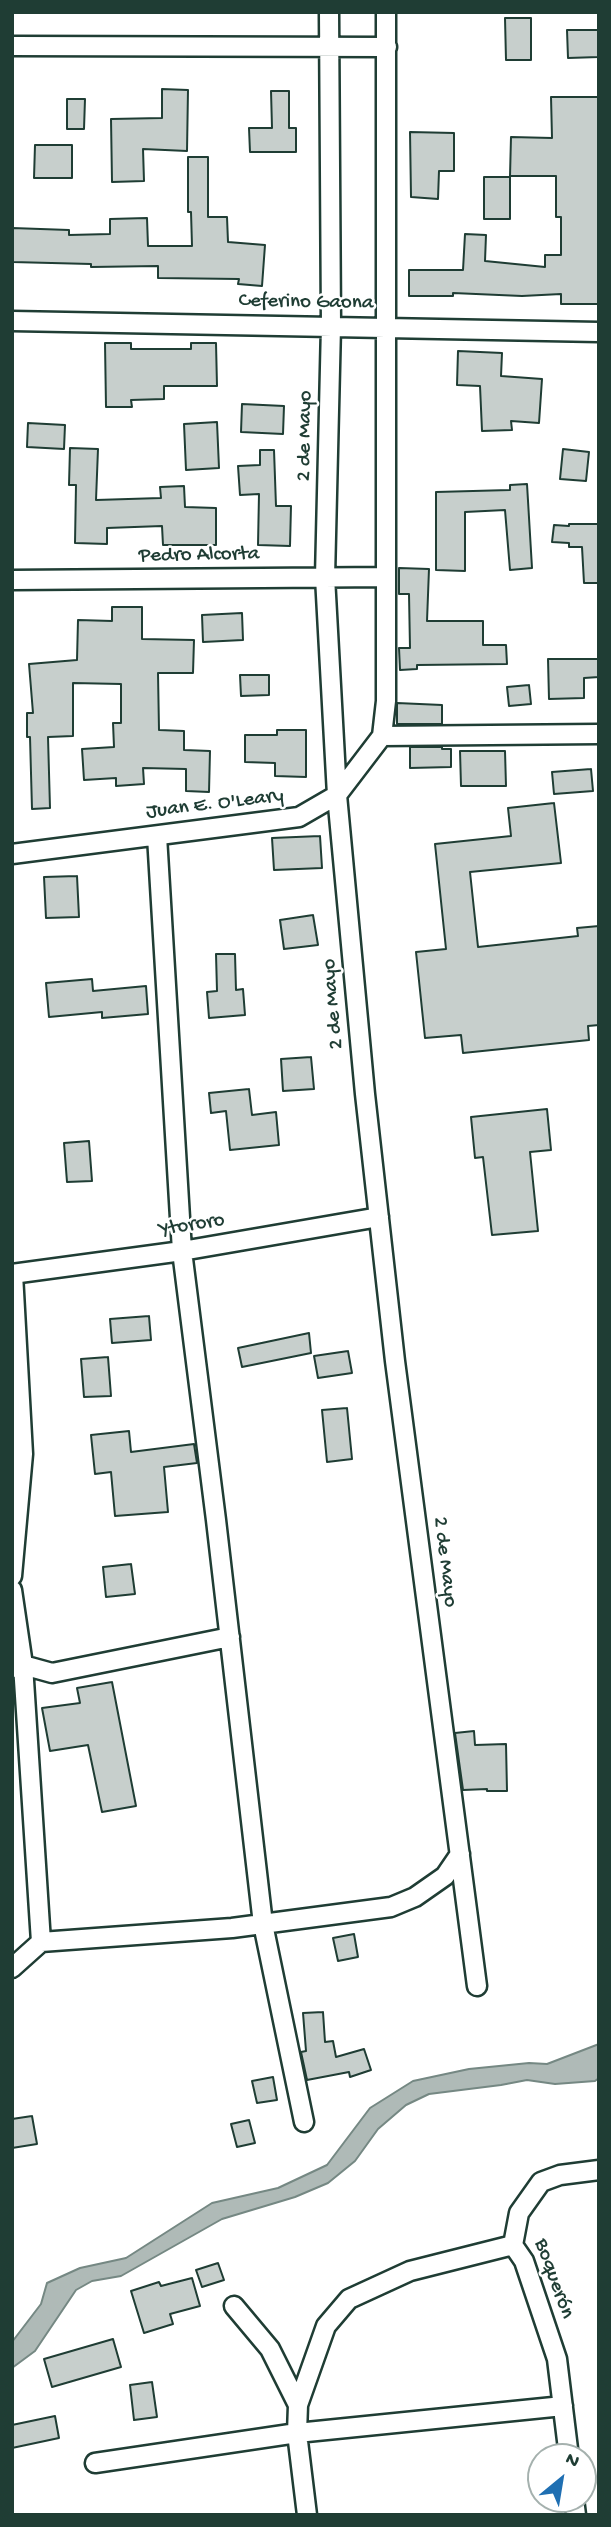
<!DOCTYPE html>
<meta charset="utf-8">
<style>
body{margin:0}
#map{position:relative;width:611px;height:2527px;overflow:hidden;background:#fff;font-family:"Gochi Hand",sans-serif}
canvas{display:block}
.frame{position:absolute;inset:0;border:14px solid #1f3d34;pointer-events:none}
.north{position:absolute;left:527px;top:2443px;width:70px;height:70px;box-sizing:border-box;background:#fff;border:2px solid #a5b1ae;border-radius:50%;rotate:30deg;font-size:19px;font-weight:700;line-height:28px;text-align:center;color:#1f3d34}
.north::after{content:'';display:block;margin:auto;width:24px;height:32px;background:#1f6fb2;clip-path:polygon(50% 0,100% 100%,50% 72%,0 100%)}
</style>
<div id="map">
<canvas width="611" height="2527"></canvas>
<div class="frame"></div>
<div class="north">N</div>
</div>
<script>
const c = document.querySelector('canvas').getContext('2d');
c.lineJoin = 'round';
function paint(path, color) {
  c.fillStyle = color;
  c.fill(path, 'evenodd');
}
function poly(rows) {
  const path = new Path2D();
  for (const r of rows) {
    path.moveTo(r[0], r[1]);
    for (let i = 2; i < r.length; i += 2) path.lineTo(r[i], r[i + 1]);
  }
  return path;
}
function trace(path, color, width, dash) {
  c.strokeStyle = color;
  c.lineWidth = width;
  c.lineCap = dash ? 'butt' : 'round';
  c.setLineDash(dash || []);
  c.stroke(path);
}
function write(font, color, halo, rows, align = 'center') {
  c.font = font + ' "Gochi Hand",sans-serif';
  c.lineWidth = 5;
  c.setLineDash([]);
  c.textBaseline = 'middle';
  c.strokeStyle = halo;
  c.fillStyle = color;
  for (const [text, x, y, turn = 0] of rows) {
    c.save();
    c.translate(x, y);
    c.rotate((+turn || 0) * Math.PI / 180);
    c.textAlign = isNaN(turn) ? turn : align;
    if (halo) c.strokeText(text, 0, 0);
    c.fillText(text, 0, 0);
    c.restore();
  }
}
const water = poly([
 [599,2044,599,2078,595,2081,555,2084,527,2080,501,2085,429,2094,406,2105,378,2129,355,2161,328,2183,295,2197,222,2219,121,2276,92,2281,76,2290,35,2351,12,2368,12,2342,41,2304,47,2283,80,2268,126,2258,212,2203,278,2188,327,2165,370,2108,413,2081,469,2069,529,2063,547,2064,599,2044]
]);
paint(water, '#afbab7');
trace(water, '#758883', 2);
const building = poly([
 [505,18,531,18,531,60,506,60,505,18],
 [567,30,599,30,599,57,568,58,567,30],
 [162,89,188,90,187,151,143,149,144,181,112,182,111,119,162,118,162,89],
 [271,91,289,91,289,128,296,128,296,152,250,152,249,128,272,128,271,91],
 [551,97,599,97,599,304,561,304,561,294,522,296,453,293,453,296,409,296,409,270,463,270,465,234,486,235,485,261,545,267,545,255,561,255,561,217,556,217,556,176,510,176,511,137,552,138,551,97],
 [67,99,85,99,84,129,67,129,67,99],
 [410,132,454,133,454,171,439,171,438,199,411,197,410,132],
 [35,145,72,145,72,178,34,178,35,145],
 [188,157,208,157,208,217,227,217,228,242,265,245,262,286,238,284,239,279,158,278,158,266,91,267,91,264,12,262,12,228,69,230,69,235,110,234,110,219,147,218,148,246,192,246,191,212,188,212,188,157],
 [484,177,510,177,510,219,484,219,484,177],
 [105,343,131,343,131,349,191,349,191,343,216,343,217,386,164,386,164,399,131,400,132,407,106,407,105,343],
 [458,351,502,353,501,376,542,379,539,423,511,421,512,430,482,431,480,386,457,385,458,351],
 [242,404,284,406,283,434,241,432,242,404],
 [217,422,219,468,186,470,184,424,217,422],
 [28,423,65,425,64,449,27,447,28,423],
 [70,448,98,449,96,500,161,498,160,487,184,486,185,507,216,508,216,545,163,545,162,526,107,528,107,544,75,543,76,485,69,485,70,448],
 [563,449,589,452,586,481,560,479,563,449],
 [260,450,274,450,276,506,291,506,290,546,258,545,259,494,240,495,238,466,260,465,260,450],
 [527,484,532,568,510,570,505,510,465,512,465,571,436,570,436,492,510,490,510,485,527,484],
 [569,524,599,524,599,583,584,583,582,547,569,547,569,543,552,542,554,525,569,526,569,524],
 [399,568,429,569,427,621,483,621,483,645,506,645,507,664,417,665,417,669,400,670,399,648,410,648,409,594,399,594,399,568],
 [112,607,142,607,142,639,194,640,193,673,158,673,159,730,184,731,184,750,210,751,209,792,186,791,186,769,143,768,144,784,116,786,116,778,84,780,82,749,114,747,113,723,121,723,121,684,73,683,73,736,48,737,50,808,32,809,30,737,27,737,27,713,33,713,29,664,77,660,78,620,112,621,112,607],
 [242,613,243,640,203,642,202,615,242,613],
 [548,659,599,659,599,677,584,678,584,698,549,699,548,659],
 [240,675,269,675,269,695,241,696,240,675],
 [529,685,531,704,509,706,507,687,529,685],
 [397,703,442,705,442,724,397,724,397,703],
 [277,730,306,730,306,777,275,776,275,763,245,762,245,735,277,735,277,730],
 [410,747,442,747,442,749,451,749,451,767,410,768,410,747],
 [460,751,505,751,506,786,461,786,460,751],
 [591,769,593,791,554,794,552,772,591,769],
 [554,803,561,863,470,872,478,947,578,936,577,928,599,926,599,1025,588,1026,589,1040,463,1053,461,1035,425,1038,416,952,446,949,435,844,511,836,508,808,554,803],
 [320,836,322,868,274,870,272,838,320,836],
 [77,876,79,917,46,918,44,877,77,876],
 [313,915,318,945,284,949,280,920,313,915],
 [216,954,235,954,236,990,243,989,245,1015,209,1018,207,992,217,991,216,954],
 [92,979,93,991,146,986,148,1014,102,1018,102,1012,49,1017,46,983,92,979],
 [311,1057,314,1089,283,1091,281,1059,311,1057],
 [249,1089,252,1115,276,1112,279,1145,230,1150,226,1111,211,1113,209,1093,249,1089],
 [547,1109,551,1150,530,1152,538,1231,492,1235,483,1157,475,1158,471,1117,547,1109],
 [89,1141,92,1181,67,1182,64,1143,89,1141],
 [149,1316,151,1340,112,1343,110,1319,149,1316],
 [309,1333,311,1353,242,1367,238,1348,309,1333],
 [348,1351,352,1373,318,1378,314,1356,348,1351],
 [108,1357,111,1396,84,1397,81,1359,108,1357],
 [347,1408,352,1459,327,1462,322,1410,347,1408],
 [129,1431,131,1452,194,1444,197,1463,164,1467,168,1512,115,1516,111,1472,95,1474,91,1435,129,1431],
 [131,1564,135,1594,106,1597,103,1567,131,1564],
 [112,1682,136,1806,102,1812,88,1745,50,1751,42,1708,80,1703,77,1688,112,1682],
 [474,1731,475,1745,506,1744,507,1791,487,1791,487,1789,463,1790,455,1733,474,1731],
 [354,1934,358,1957,338,1961,333,1938,354,1934],
 [323,2012,325,2042,333,2041,336,2057,364,2049,371,2070,350,2077,349,2072,307,2080,301,2052,306,2051,303,2013,323,2012],
 [273,2077,277,2100,257,2103,252,2081,273,2077],
 [32,2116,37,2144,12,2148,12,2119,32,2116],
 [249,2120,255,2143,237,2147,231,2124,249,2120],
 [218,2263,224,2280,202,2287,196,2270,218,2263],
 [192,2278,200,2306,170,2314,173,2324,144,2333,131,2291,159,2282,161,2286,192,2278],
 [113,2339,121,2367,52,2387,44,2359,113,2339],
 [152,2382,157,2417,134,2420,130,2385,152,2382],
 [55,2416,59,2438,12,2448,12,2425,55,2416]
]);
paint(building, '#c7cfcc');
trace(building, '#1f3d34', 2);
const street = poly([
 [329,12,331,326,325,577,337,795,365,1094,395,1361,477,1986],
 [12,46,387,47],
 [12,321,599,332],
 [12,580,386,577],
 [382,736,386,701,386,12],
 [382,736,599,734],
 [157,836,182,1251,216,1520,263,1924,304,2122],
 [12,854,299,817,337,795,382,736],
 [12,1274,182,1251,379,1217],
 [12,1576,23,1454,13,1274],
 [12,1590,23,1665,41,1942],
 [12,1668,23,1665,52,1673,230,1637],
 [12,1968,41,1942,232,1928,391,1907,415,1897,445,1876,460,1854],
 [234,2306,270,2349,298,2405,297,2433,307,2515],
 [298,2405,326,2326,349,2299,410,2271,513,2245],
 [569,2457,557,2359,524,2261,513,2245,519,2213,541,2182,560,2175,599,2170],
 [95,2463,297,2433,563,2406],
 [574,2499,576,2515]
]);
trace(street, '#1f3d34', 23);
trace(street, '#fff', 18);
write('21px', '#1f3d34', '#fff', [
 ["Ceferino Gaona",306,303,1],
 ["2 de Mayo",306,436,-89],
 ["Pedro Alcorta",199,556,-1],
 ["Juan E. O'Leary",215,805,-7],
 ["2 de Mayo",334,1004,-95],
 ["Ytororo",192,1226,-9],
 ["2 de Mayo",444,1562,83],
 ["Boquerón",553,2279,70]
]);
</script>
